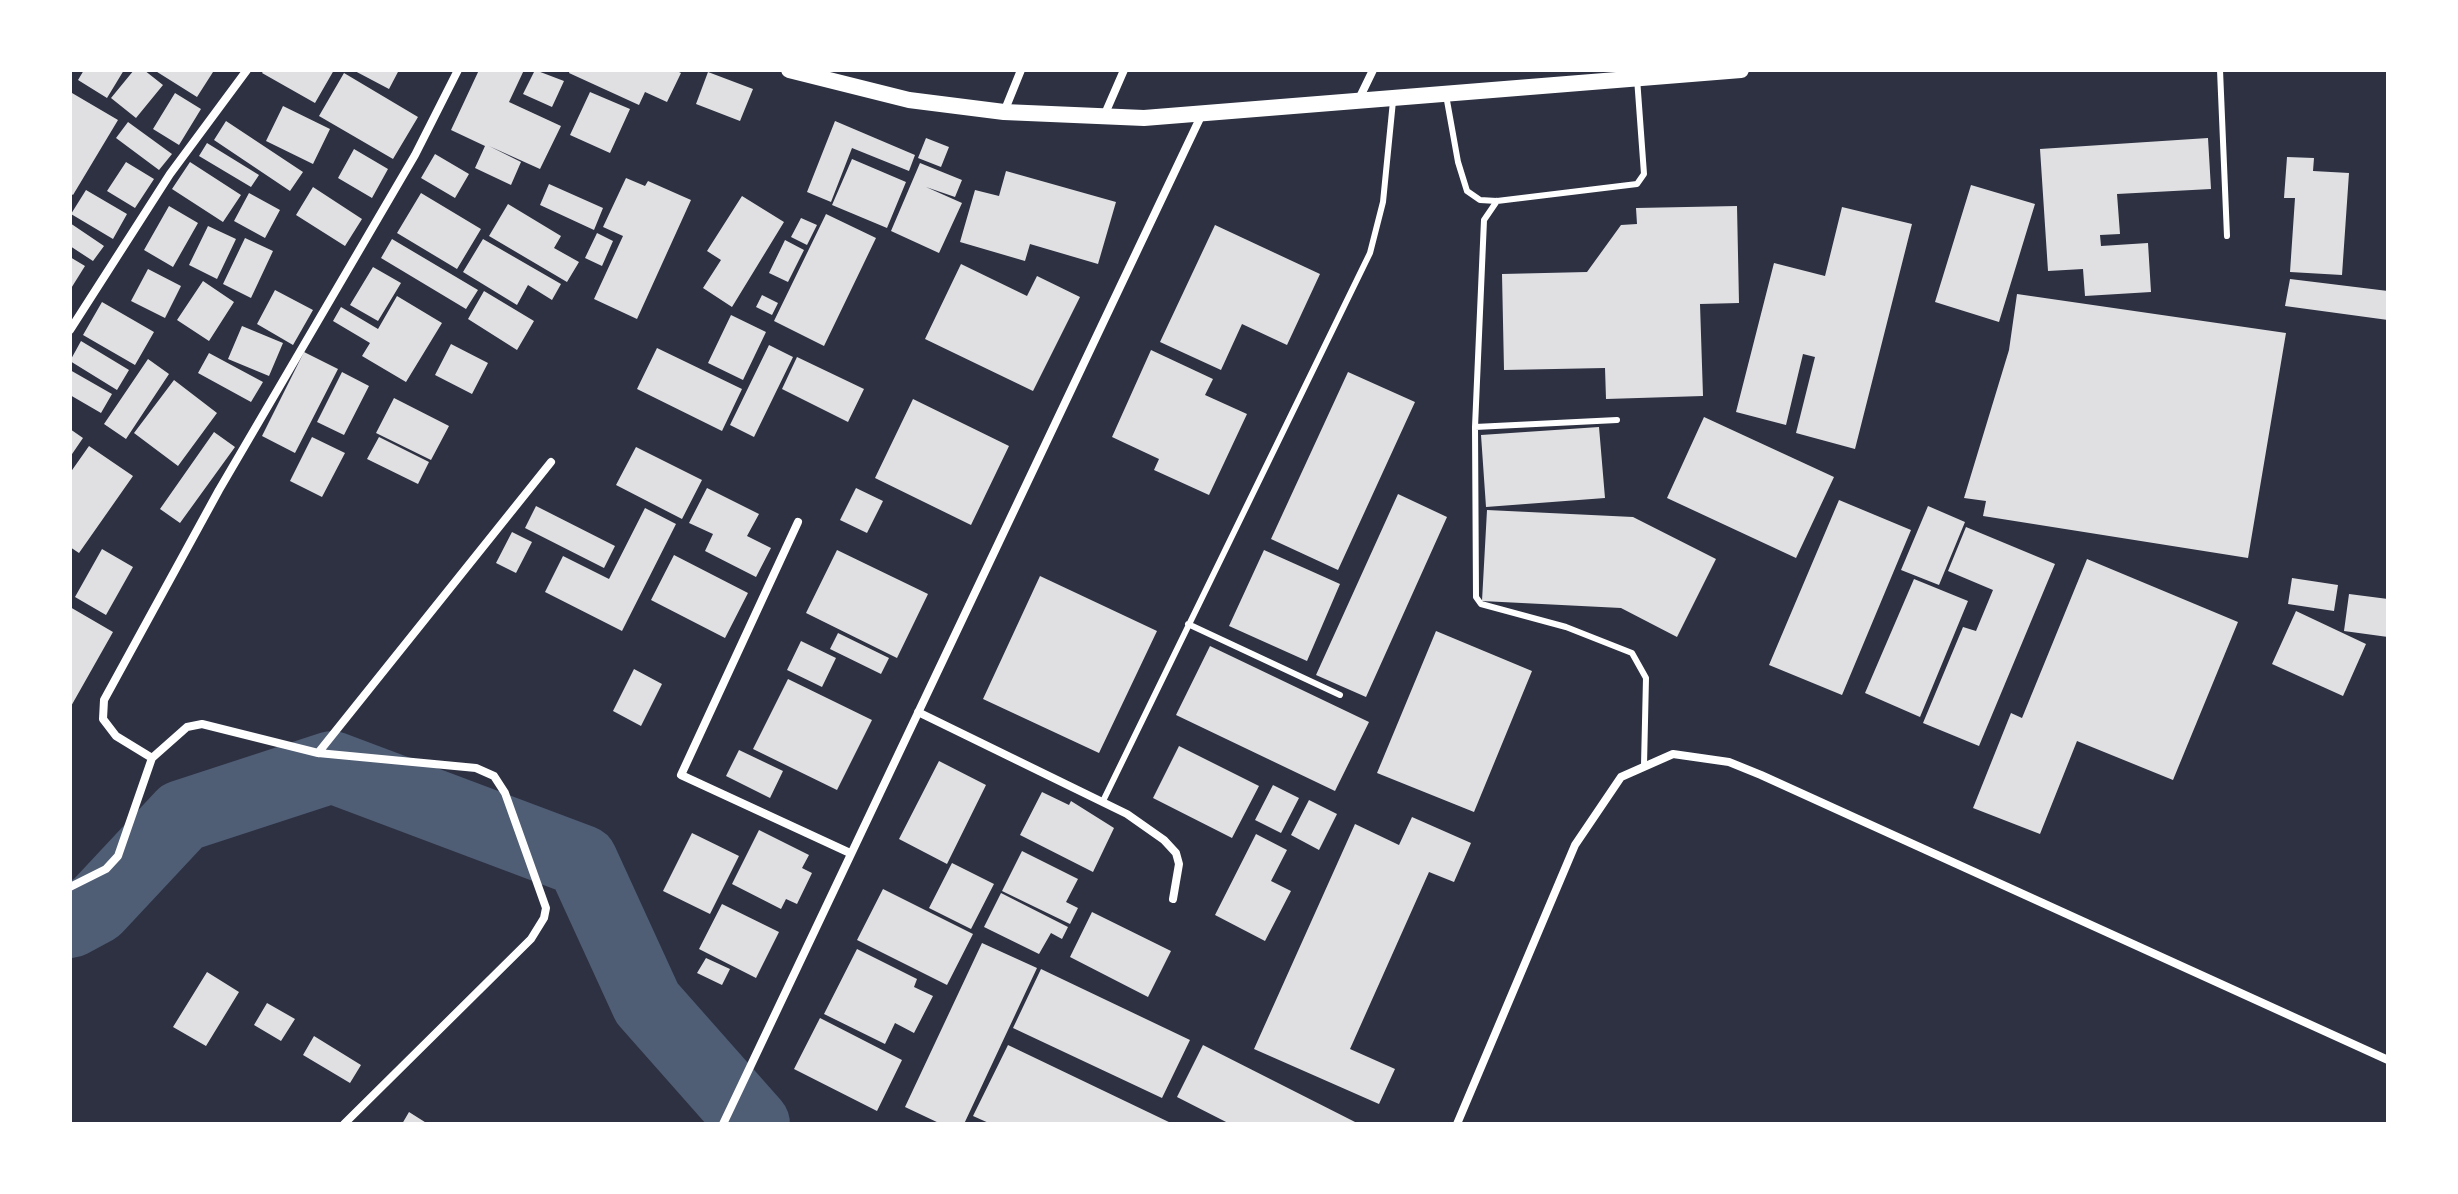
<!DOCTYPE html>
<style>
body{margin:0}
#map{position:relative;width:2458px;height:1194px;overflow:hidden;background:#2d3142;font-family:"Varela Round",sans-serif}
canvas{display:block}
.frame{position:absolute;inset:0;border:72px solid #fff;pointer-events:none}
</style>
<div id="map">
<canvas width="2458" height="1194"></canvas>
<div class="frame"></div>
</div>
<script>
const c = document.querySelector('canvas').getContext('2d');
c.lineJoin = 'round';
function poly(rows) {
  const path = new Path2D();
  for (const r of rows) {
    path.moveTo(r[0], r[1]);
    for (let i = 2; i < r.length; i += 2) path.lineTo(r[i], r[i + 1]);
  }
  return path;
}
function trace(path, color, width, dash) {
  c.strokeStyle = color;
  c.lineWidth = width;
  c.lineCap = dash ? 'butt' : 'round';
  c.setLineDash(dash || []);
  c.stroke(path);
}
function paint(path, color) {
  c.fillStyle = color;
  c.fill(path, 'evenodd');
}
trace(poly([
 [70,922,96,908,182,816,332,767,582,861,647,1003,754,1124]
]), '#4f5d75', 72);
paint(poly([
 [84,70,124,70,107,98,78,80],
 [134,70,144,70,163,85,136,118,111,98],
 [154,70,210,70,213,72,197,97],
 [264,70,334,70,315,103,262,73],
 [353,70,399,70,389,89],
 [479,70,524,70,509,102,561,126,540,169,489,146,521,162,511,185,475,168,485,146,451,130],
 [535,70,564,81,552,107,523,94],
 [570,70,675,70,681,73,667,102,645,92,639,105,569,73],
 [708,72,753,89,740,121,696,104],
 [344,73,418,117,393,159,319,116],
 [590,92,630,109,610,153,570,135],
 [72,93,118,120,73,195,70,193],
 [175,93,201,109,179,145,153,129],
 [283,106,330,129,313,164,266,141],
 [226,121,303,172,290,191,214,140],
 [835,121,915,155,909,171,852,148,831,202,807,192],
 [128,122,172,154,159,170,116,138],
 [926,138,949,147,941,167,918,158],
 [2208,138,2211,189,2117,194,2120,234,2100,235,2101,246,2148,243,2151,292,2085,296,2083,269,2048,271,2040,149],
 [207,143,259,175,251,187,199,156],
 [354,149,388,169,372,198,338,178],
 [435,154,469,174,455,198,421,178],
 [2287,157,2314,158,2313,171,2349,173,2342,275,2290,272,2295,198,2284,198],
 [852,159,906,182,887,228,832,205],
 [126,162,154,179,135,208,107,191],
 [190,162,241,195,223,222,172,189],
 [920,163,962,180,955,197,926,187,962,203,939,253,891,231],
 [1006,171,1116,202,1098,264,1030,244,1025,261,960,242,975,190,999,196],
 [626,178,645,186,648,181,691,200,637,319,594,299,623,236,603,227],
 [549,184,603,208,594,230,540,205],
 [1971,185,2035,204,1999,322,1935,302],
 [313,187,362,219,345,246,296,215],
 [86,190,127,214,113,239,71,214],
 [249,193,280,210,265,238,234,221],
 [421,193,481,229,457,269,397,233],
 [742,196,784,222,732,307,703,288,721,260,707,251],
 [508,204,561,236,554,248,579,262,567,282,489,236],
 [169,206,198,223,173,267,144,250],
 [1737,206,1739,303,1700,304,1703,396,1606,399,1605,368,1504,370,1502,274,1587,272,1621,225,1637,224,1636,208],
 [1842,207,1912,224,1855,449,1796,433,1815,357,1803,354,1786,425,1736,412,1774,263,1825,276],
 [826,214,876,238,824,346,774,321],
 [801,218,817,225,807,245,791,237],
 [70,223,104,246,93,261,70,246],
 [1215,225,1320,274,1287,345,1242,324,1221,370,1160,342],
 [208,226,236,239,217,279,189,265],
 [597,233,613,241,602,266,585,258],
 [245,238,273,251,251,298,223,284],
 [392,239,478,290,466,309,381,258],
 [483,239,561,284,552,300,528,285,517,305,463,272],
 [785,240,804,250,788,282,769,273],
 [70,257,85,266,70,290],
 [961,264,1027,296,1037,276,1080,297,1033,391,925,339],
 [373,267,401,283,378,321,350,305],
 [148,269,181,286,165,318,131,301],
 [2290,279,2388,291,2388,320,2285,306],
 [203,281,234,302,209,341,177,320],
 [275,290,313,310,293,345,257,324],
 [484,291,534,321,517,350,468,319],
 [2017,294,2286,333,2248,558,1983,516,1986,501,1964,498,2009,350],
 [762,295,778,303,772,315,756,307],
 [397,296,442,323,406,382,362,356,370,343,333,321,341,307,378,329],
 [102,302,154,332,135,365,83,335],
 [731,315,766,332,743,380,708,363],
 [242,326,283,343,269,376,228,359],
 [81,341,129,370,117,390,70,361],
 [451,344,488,363,472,394,435,375],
 [769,345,793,357,754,437,730,425],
 [657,348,742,389,722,431,637,389],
 [1151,350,1213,379,1205,395,1247,414,1209,495,1154,470,1159,459,1112,437],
 [304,352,338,369,295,453,262,436],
 [209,353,263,382,251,402,198,373],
 [797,357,864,389,848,422,782,389],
 [148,359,169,374,126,439,104,424],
 [70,370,112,394,101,413,70,395],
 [342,372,369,386,344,435,317,422],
 [1348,372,1415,402,1338,570,1271,539],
 [174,380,217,413,178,466,134,433],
 [394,398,449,426,431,460,376,433],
 [913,399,1009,446,971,525,875,478],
 [1704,417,1834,477,1796,558,1667,498],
 [1599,427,1605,498,1486,507,1481,435],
 [70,429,83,438,70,457],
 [214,432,235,447,180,523,160,509],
 [312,437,345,453,322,497,290,481],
 [379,437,429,462,418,484,367,459],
 [89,446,133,476,79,553,70,547,70,473],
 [636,447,702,480,682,519,616,485],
 [707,488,759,514,747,536,771,548,756,577,705,551,713,534,689,523],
 [856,488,883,501,867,533,840,520],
 [1398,494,1447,517,1366,697,1316,675],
 [1839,500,1911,530,1842,695,1769,665],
 [536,506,615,546,604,568,525,528],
 [1928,506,1965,522,1939,585,1901,570],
 [645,508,676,524,622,631,545,592,563,556,609,579],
 [1487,510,1633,517,1716,559,1677,637,1621,608,1482,601],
 [1966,527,2055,564,1979,746,1923,723,1963,627,1976,631,1993,590,1948,571],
 [512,532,532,542,516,573,496,563],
 [102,549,133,567,106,615,75,597],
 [837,550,928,594,897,658,806,613],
 [1264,550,1340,584,1307,661,1229,626],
 [674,555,748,593,725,638,651,600],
 [2087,559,2238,622,2173,780,2077,741,2040,834,1973,808,2011,713,2022,718],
 [1040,576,1157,631,1099,753,983,699],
 [2292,578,2338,585,2334,611,2288,604],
 [1914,579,1968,601,1920,717,1865,693],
 [2349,594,2388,599,2388,637,2344,631],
 [70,607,113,632,70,708],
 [2296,611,2366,644,2343,696,2272,664],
 [1436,631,1532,671,1474,812,1377,773],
 [838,633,889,658,881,674,830,649],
 [801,641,836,658,822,687,787,670],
 [1210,646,1369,722,1335,791,1176,715],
 [634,669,662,684,641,726,613,711],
 [788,679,872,720,837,790,753,749],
 [1179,746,1259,786,1232,838,1153,798],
 [739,750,783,771,770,798,726,776],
 [939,761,986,785,947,864,899,839],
 [1273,785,1299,798,1281,833,1255,820],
 [1042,792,1069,805,1071,801,1114,828,1093,872,1020,835],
 [1309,800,1337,814,1319,850,1291,835],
 [1412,817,1471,843,1454,882,1429,872,1350,1049,1395,1069,1379,1104,1254,1049,1355,824,1399,845],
 [759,830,809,855,802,868,812,873,797,904,786,899,781,909,732,884],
 [692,833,739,856,710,914,663,891],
 [1256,834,1287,850,1271,881,1291,891,1265,941,1215,915],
 [1022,851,1078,879,1066,902,1078,908,1070,924,1002,891],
 [952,863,994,884,971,929,929,908],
 [883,889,973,934,947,985,857,940],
 [1001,893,1068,927,1062,939,1051,933,1039,954,984,927],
 [722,904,779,932,756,978,699,949],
 [1092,912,1171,951,1148,997,1070,957],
 [982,943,1037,968,964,1124,941,1124,905,1107],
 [857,949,917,979,914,987,933,996,914,1033,895,1023,885,1044,824,1014],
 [706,958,730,969,722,985,697,973],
 [1041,969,1190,1040,1162,1098,1013,1028],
 [207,972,239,992,206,1046,173,1027],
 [267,1003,295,1019,281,1041,254,1025],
 [820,1018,902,1060,877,1111,794,1069],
 [314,1036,361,1065,350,1083,303,1055],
 [1008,1045,1173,1124,991,1124,973,1116],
 [1203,1045,1359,1124,1230,1124,1177,1097],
 [409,1112,428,1124,402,1124]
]), '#e0e0e3');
trace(poly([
 [2220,70,2227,236],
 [1446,95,1458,162,1467,191,1480,200,1497,201,1637,184,1644,174,1637,78],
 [1497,201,1484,220,1475,427,1476,597,1481,604,1566,627,1632,653,1646,678,1644,765],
 [1475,427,1617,420],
 [1188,624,1340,695],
 [1103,801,1370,253,1383,202,1393,101]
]), '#fff', 6);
trace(poly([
 [1358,101,1373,70],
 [1004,112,1021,70],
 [1104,116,1124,70],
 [70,330,170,174,247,70],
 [798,522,681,775,850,853],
 [918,712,1127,814,1164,840,1176,853,1179,864,1173,899],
 [318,753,551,462],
 [152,758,116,736,103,719,104,700,219,490,415,155,458,70],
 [70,887,106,869,118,856,152,758,187,727,202,724,318,753,476,768,494,776,505,793,546,908,544,918,531,939,344,1124],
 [723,1124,1202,114],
 [1457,1124,1575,845,1621,777,1673,754,1729,762,1761,775,2388,1060]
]), '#fff', 8);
trace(poly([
 [789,70,909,100,1004,112,1144,118,1741,70]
]), '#fff', 16);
</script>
